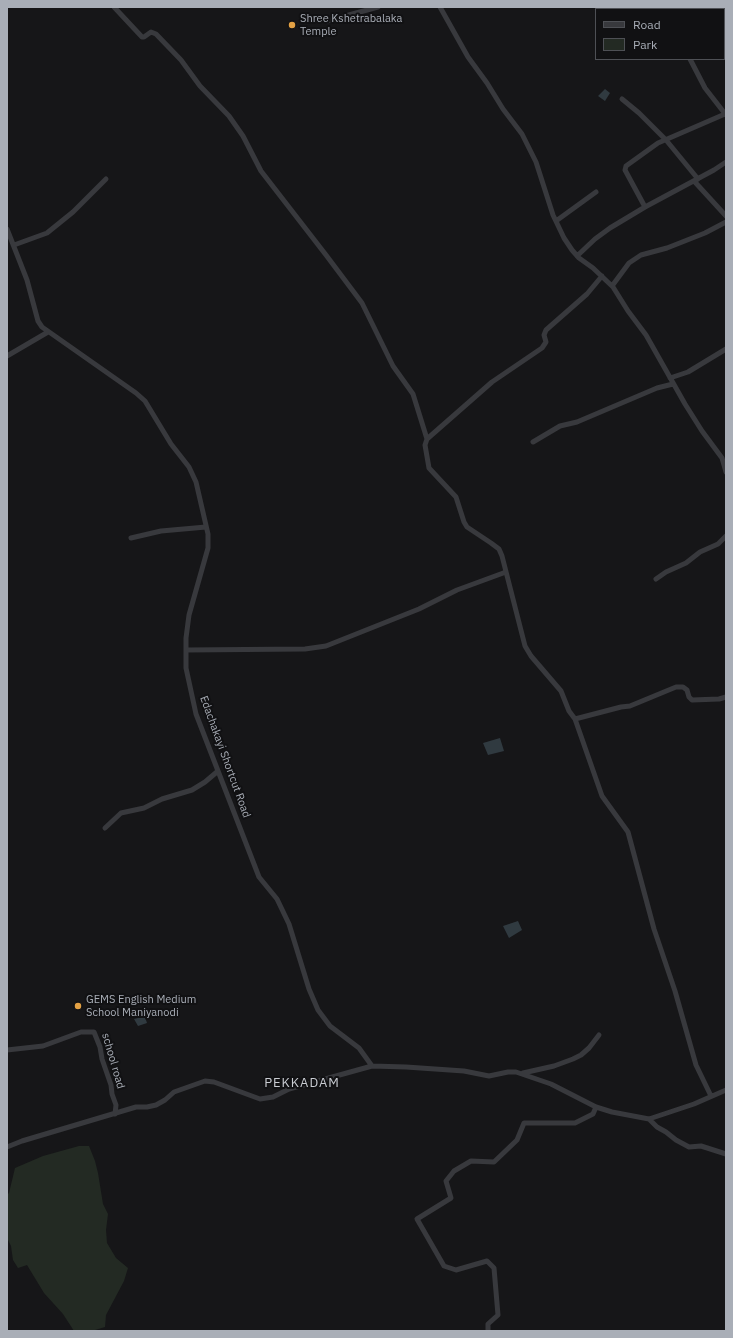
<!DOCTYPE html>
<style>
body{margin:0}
#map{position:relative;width:733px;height:1338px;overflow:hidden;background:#161618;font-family:"IBM Plex Sans",sans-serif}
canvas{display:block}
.frame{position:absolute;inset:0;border:8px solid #a9aeb7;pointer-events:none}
.legend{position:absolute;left:595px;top:8px;width:130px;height:52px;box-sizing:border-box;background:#111113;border:1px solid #4e5055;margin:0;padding:5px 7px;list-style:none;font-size:12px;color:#a9aeb7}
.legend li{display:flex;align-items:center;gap:8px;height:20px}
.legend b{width:20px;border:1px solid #4e5055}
</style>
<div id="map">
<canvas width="733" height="1338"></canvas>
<div class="frame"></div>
<ul class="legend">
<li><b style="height:5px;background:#38393d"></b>Road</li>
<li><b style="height:11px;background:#232a23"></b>Park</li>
</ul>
</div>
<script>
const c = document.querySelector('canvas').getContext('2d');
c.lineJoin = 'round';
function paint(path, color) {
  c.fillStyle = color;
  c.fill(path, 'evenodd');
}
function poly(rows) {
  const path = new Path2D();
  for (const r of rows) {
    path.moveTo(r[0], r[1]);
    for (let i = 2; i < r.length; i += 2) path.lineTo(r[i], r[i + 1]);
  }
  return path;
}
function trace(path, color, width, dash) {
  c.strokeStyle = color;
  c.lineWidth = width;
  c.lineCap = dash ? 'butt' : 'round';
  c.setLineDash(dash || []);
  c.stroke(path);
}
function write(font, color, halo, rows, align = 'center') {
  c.font = font + ' "IBM Plex Sans",sans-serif';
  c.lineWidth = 4;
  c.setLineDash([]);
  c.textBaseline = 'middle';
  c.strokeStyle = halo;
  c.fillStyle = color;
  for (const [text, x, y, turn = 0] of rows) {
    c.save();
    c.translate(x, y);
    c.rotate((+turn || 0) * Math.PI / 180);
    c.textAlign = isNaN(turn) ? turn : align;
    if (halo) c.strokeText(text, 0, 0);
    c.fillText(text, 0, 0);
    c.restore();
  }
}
paint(poly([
 [79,1146,89,1146,95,1161,98,1173,103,1204,108,1214,106,1230,107,1243,116,1258,128,1268,124,1281,106,1315,105,1327,92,1331,74,1331,63,1314,44,1293,27,1265,18,1268,13,1260,11,1246,7,1238,7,1195,9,1193,15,1168,43,1156]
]), '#232a23');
paint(poly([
 [605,89,610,93,605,101,598,96],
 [500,738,504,751,488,755,483,743],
 [518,921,522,930,509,938,503,926],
 [142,1017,145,1017,147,1023,138,1026,134,1019]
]), '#303a40');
trace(poly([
 [114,7,142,37,144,37,151,32,156,34,181,60,200,86,229,116,243,136,261,171,326,255,362,303,393,366,413,394,427,439,425,445,429,468,456,497,464,522,467,527,491,543,499,549,502,556,525,646,531,656,561,691,569,711,575,719,602,796,628,832,654,929,675,991,696,1065,711,1096],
 [440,7,468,57,487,83,503,109,522,134,536,162,553,215,564,238,572,250,579,258,593,268,613,287,628,311,646,335,685,404,702,431,722,458,726,472],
 [663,7,664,9],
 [327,21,378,7],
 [690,59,705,88,726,115],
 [622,99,639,113,666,140,698,179],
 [694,181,726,216],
 [645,207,714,170,726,162],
 [556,221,596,192],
 [7,229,27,280,38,321,42,327,136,393,145,401,171,444,189,467,196,482,208,534,208,548,189,615,186,638,186,668,196,714,259,877,277,899,289,924,309,989,318,1010,330,1026,359,1048,372,1066],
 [14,245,47,233,73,212,106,179],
 [577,256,595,239,610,228,645,207,625,170,626,166,658,143,725,114],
 [612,286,629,263,641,255,667,248,705,233,726,222],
 [7,356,48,332],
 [670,378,688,372,726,349],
 [427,439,492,382,542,348,546,342,544,335,546,330,587,294,602,276],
 [533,442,560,426,577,422,657,388,673,384],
 [131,538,161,531,206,527],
 [656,579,666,572,686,563,700,552,718,544,726,536],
 [186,650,305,649,326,646,419,609,457,590,506,572],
 [575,719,621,707,630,706,676,687,683,687,687,690,689,697,692,700,719,699,726,697],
 [105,828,121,813,144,808,162,799,192,790,205,782,218,771],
 [7,1050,43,1046,81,1032,94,1032,100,1047,102,1059,111,1085,112,1094,116,1105,115,1114],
 [523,1073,554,1066,573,1059,581,1055,589,1048,599,1035],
 [649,1119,657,1127,666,1132,676,1140,689,1147,701,1146,726,1154],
 [7,1147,22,1141,136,1107,147,1107,156,1105,165,1100,174,1092,205,1081,214,1082,260,1099,273,1097,289,1089,372,1066,406,1067,464,1071,489,1076,508,1072,516,1072,551,1084,596,1107,612,1112,649,1119,694,1104,726,1090],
 [488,1331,488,1324,498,1315,494,1268,487,1261,456,1270,444,1266,417,1219,451,1198,446,1181,454,1171,471,1161,494,1162,517,1140,524,1123,575,1123,593,1114,596,1107]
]), '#38393d', 5);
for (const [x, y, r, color] of [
 [292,25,4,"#e3a144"],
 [78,1006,4,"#e3a144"]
]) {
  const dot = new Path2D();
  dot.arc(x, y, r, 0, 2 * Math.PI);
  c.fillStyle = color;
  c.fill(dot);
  trace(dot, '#111113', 1.5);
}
write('11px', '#a9aeb7', '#111113', [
 ["Shree Kshetrabalaka",300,19],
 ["Temple",300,32],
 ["GEMS English Medium",86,1000],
 ["School Maniyanodi",86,1013]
], 'left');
write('11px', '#a9aeb7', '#111113', [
 ["Edachakayi Shortcut Road",225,757,70],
 ["school road",113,1061,74]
]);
c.letterSpacing = '1px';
write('13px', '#cacdd3', '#111113', [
 ["PEKKADAM",302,1083]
]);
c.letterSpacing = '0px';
</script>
